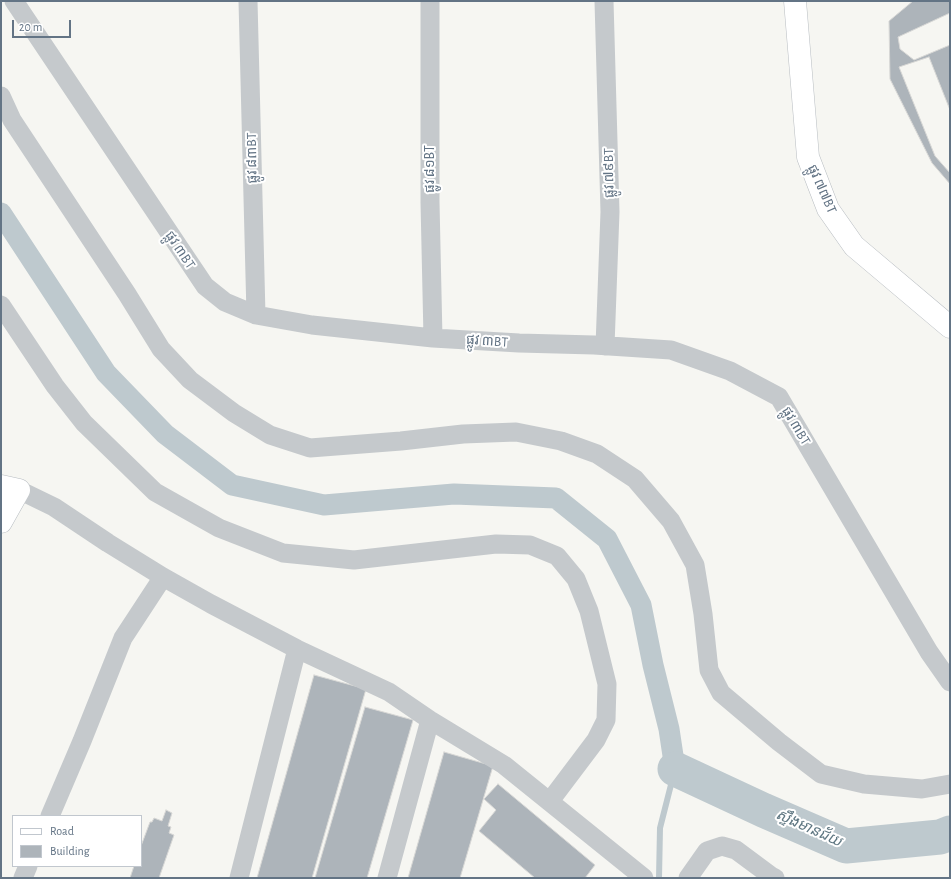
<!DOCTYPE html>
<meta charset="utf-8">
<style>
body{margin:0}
#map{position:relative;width:951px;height:879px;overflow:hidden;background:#f6f6f2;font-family:"Alegreya Sans",sans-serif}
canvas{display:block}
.frame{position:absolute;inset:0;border:2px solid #637485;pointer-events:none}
.legend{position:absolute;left:12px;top:815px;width:130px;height:52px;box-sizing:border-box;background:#fff;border:1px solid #c1c7ce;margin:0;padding:5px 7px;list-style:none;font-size:12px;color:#637485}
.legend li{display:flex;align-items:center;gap:8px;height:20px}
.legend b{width:20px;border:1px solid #c1c7ce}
.scale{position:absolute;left:12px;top:20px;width:59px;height:18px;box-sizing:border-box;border:2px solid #637485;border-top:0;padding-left:5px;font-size:12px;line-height:14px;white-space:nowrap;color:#637485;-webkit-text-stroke:3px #fff;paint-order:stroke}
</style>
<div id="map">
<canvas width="951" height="879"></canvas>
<div class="frame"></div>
<ul class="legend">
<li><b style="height:5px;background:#fff"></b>Road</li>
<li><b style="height:11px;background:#adb4ba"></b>Building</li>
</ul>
<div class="scale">20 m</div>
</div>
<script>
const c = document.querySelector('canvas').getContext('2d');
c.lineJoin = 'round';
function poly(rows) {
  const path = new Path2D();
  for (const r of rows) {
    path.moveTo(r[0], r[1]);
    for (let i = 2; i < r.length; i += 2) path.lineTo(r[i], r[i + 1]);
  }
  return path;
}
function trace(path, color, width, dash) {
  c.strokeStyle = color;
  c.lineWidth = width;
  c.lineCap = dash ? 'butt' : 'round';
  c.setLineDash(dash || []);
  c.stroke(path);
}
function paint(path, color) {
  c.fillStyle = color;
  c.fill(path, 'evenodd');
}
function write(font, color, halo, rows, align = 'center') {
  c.font = font + ' "Alegreya Sans","Noto Sans Khmer",sans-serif';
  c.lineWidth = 4;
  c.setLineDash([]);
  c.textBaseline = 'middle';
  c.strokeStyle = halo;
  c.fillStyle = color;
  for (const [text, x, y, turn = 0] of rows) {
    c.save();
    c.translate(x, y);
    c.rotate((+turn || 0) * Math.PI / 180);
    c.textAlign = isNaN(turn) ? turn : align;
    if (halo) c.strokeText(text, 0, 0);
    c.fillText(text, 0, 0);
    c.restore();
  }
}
trace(poly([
 [659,878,660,828,675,769]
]), '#bec9ce', 6);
trace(poly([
 [1,213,106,373,165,434,232,485,324,505,454,494,556,498,607,539,641,605,653,665,669,729,675,769]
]), '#bec9ce', 21);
trace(poly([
 [675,769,763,810,846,846,940,837,950,833]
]), '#bec9ce', 35);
const building = poly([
 [913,1,950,1,950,184,932,163,890,79,889,21,913,1],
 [950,13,950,45,914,60,900,49,898,37,950,13],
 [929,57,950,110,950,173,935,156,899,67,929,57],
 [314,675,366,689,312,878,257,878,314,675],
 [365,707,413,720,367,878,315,878,365,707],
 [444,752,493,766,460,878,408,878,444,752],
 [498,784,595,865,585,878,535,878,479,831,496,810,484,799,498,784],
 [166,810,172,813,168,826,171,827,169,833,174,835,159,878,130,878,134,866,141,866,141,846,150,822,152,822,154,818,162,821,166,810]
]);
paint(building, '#adb4ba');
trace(building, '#d7d7d5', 1);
const secondary = poly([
 [795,1,808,157,828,209,854,246,950,327],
 [1,486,19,490,1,522]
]);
trace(secondary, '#b7bcc1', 23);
trace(poly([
 [14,1,205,286,225,302,256,315,312,325,433,338,519,343,594,345,671,350,730,371,779,397,929,652,950,682],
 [248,1,256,315],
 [430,1,430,202,433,338],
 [604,1,610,212,605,346],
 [1,96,12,120,127,294,161,349,190,380,234,413,270,435,310,448,401,441,463,434,516,432,561,441,597,454,635,479,671,521,695,565,703,614,709,670,721,693,779,742,821,774,864,784,922,789,950,784],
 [1,305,55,386,84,423,155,492,219,528,283,553,354,560,496,544,530,545,557,556,576,579,589,611,607,684,606,720,596,740,550,801],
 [19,490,54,507,108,543,163,577,211,604,297,649,389,692,430,720,504,765,644,878],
 [50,816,82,741,123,638,163,577],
 [23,878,28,866],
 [239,878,297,649],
 [387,878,430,720],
 [688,878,707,851,722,846,736,850,771,876,775,878]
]), '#c5c9cc', 19);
trace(secondary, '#fff', 22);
write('14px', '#637485', '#fff', [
 ["ផ្លូវ ៨៣BT",252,158,-91],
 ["ផ្លូវ ៨១BT",430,169,-90],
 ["ផ្លូវ ៧៩BT",609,173,-91],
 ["ផ្លូវ ៧៧BT",822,189,66],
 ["ផ្លូវ ៣BT",180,250,56],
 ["ផ្លូវ ៣BT",487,341,4],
 ["ផ្លូវ ៣BT",796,426,59]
]);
write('italic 15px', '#5f7782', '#fff', [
 ["ស្ទឹងមានជ័យ",809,828,24]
]);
</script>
